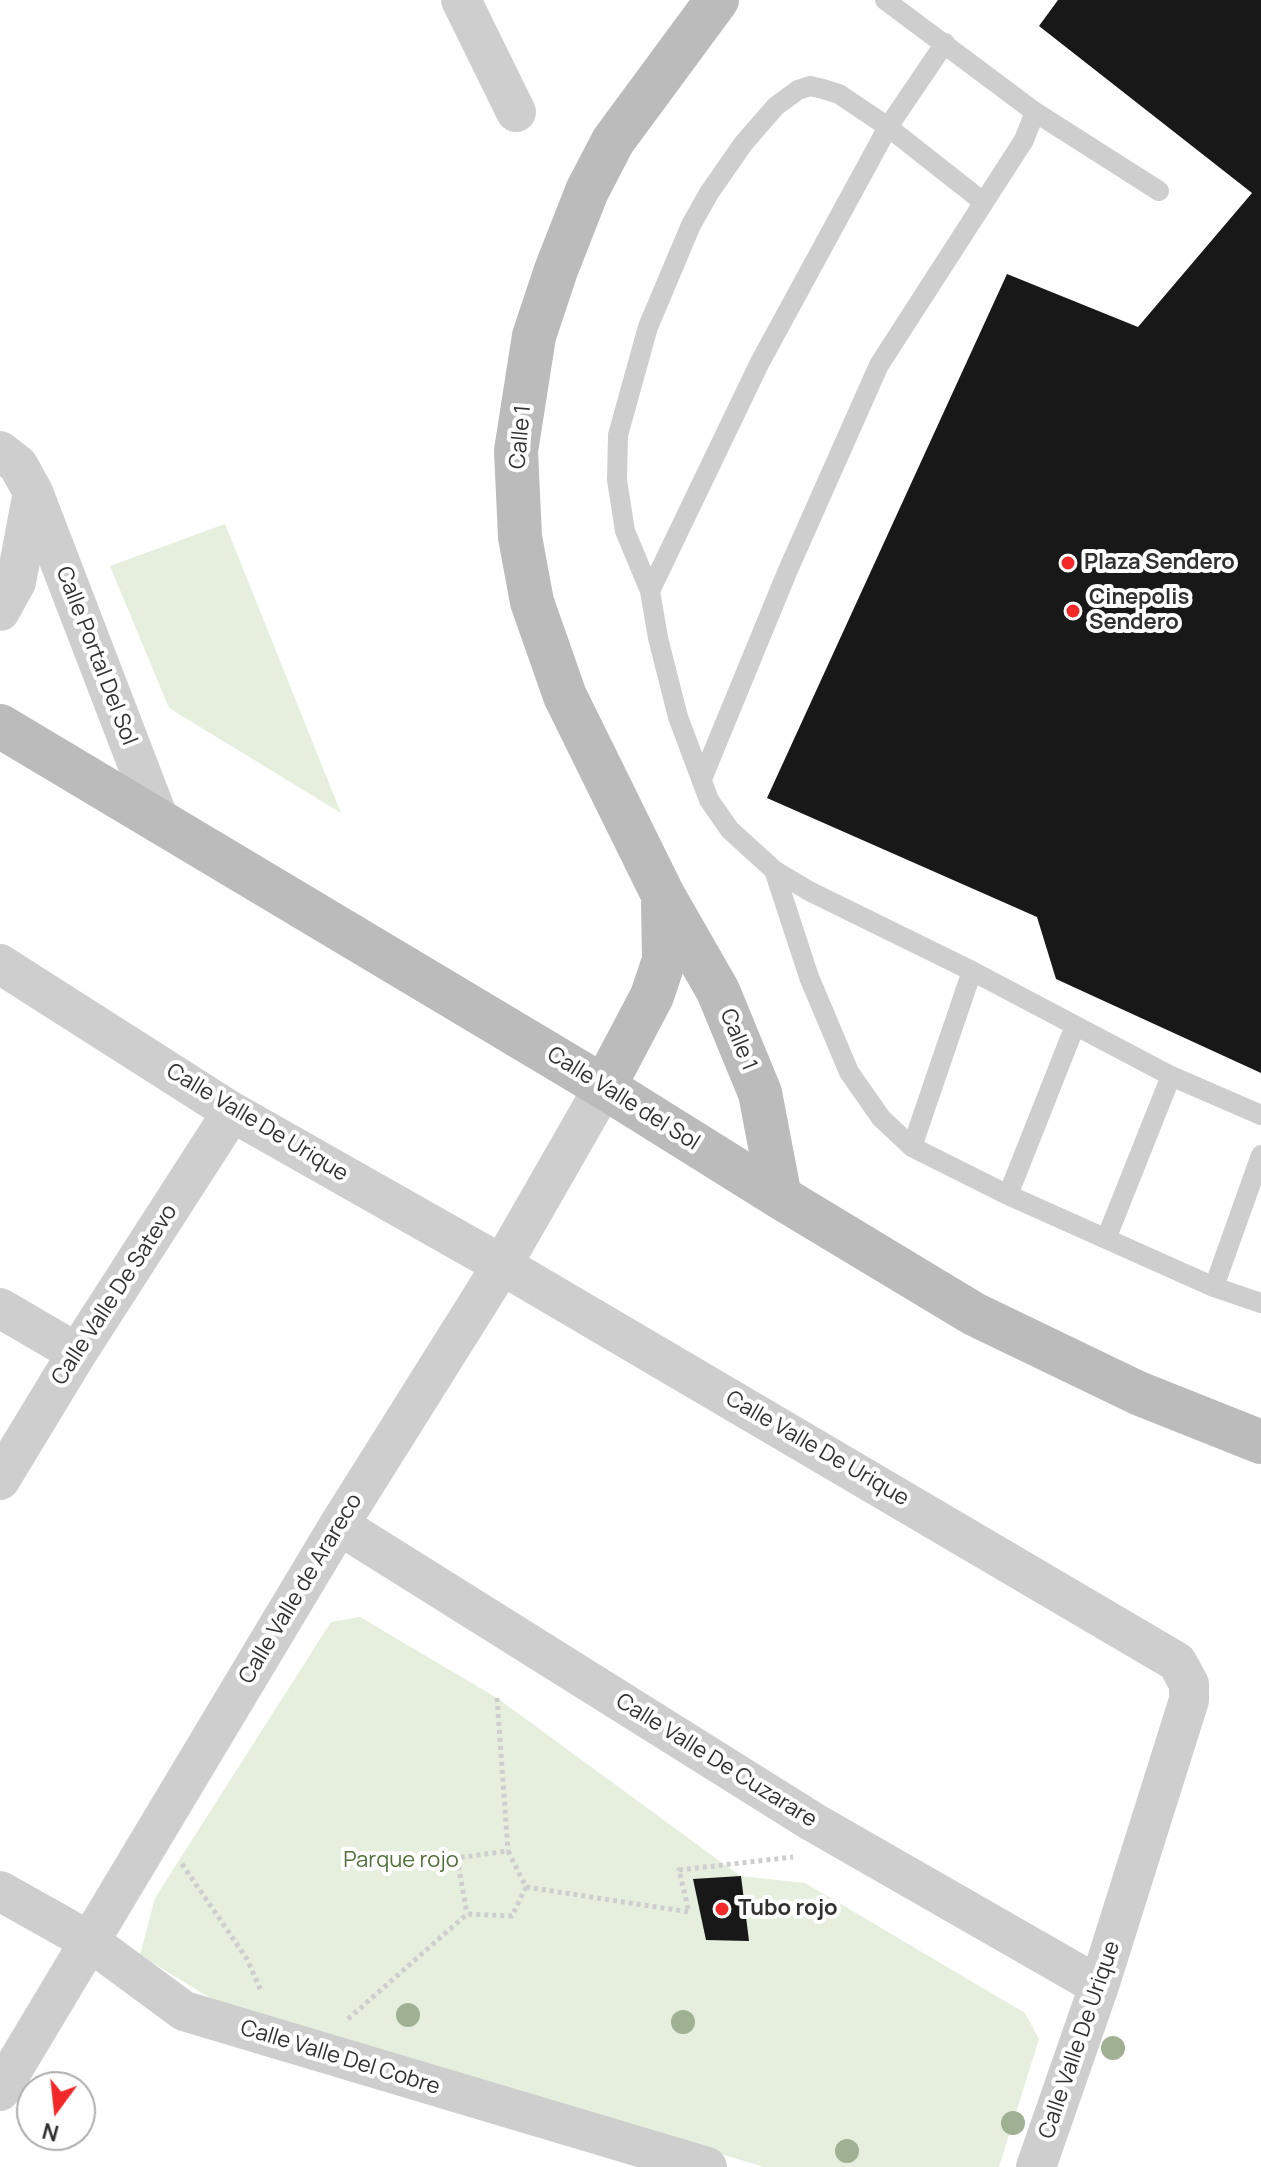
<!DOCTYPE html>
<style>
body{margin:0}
#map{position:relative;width:1261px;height:2167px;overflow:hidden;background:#fff;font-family:Manrope,sans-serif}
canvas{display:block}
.north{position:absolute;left:16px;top:2071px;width:80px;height:80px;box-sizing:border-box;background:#fff;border:2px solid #adadad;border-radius:50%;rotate:195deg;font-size:22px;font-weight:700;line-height:32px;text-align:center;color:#313131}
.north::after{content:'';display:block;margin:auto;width:28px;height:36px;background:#f22829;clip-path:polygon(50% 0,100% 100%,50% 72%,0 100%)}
</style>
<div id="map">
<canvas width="1261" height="2167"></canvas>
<div class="north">N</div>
</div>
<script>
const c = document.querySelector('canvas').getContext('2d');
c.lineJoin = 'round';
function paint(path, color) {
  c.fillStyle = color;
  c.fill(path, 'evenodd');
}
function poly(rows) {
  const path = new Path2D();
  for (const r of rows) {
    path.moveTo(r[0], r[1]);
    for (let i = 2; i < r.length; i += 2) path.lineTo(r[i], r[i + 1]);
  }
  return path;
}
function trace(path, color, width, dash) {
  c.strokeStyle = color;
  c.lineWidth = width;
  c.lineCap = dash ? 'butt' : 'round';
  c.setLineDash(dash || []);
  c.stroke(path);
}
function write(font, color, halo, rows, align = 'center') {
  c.font = font + ' Manrope,sans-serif';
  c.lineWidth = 8;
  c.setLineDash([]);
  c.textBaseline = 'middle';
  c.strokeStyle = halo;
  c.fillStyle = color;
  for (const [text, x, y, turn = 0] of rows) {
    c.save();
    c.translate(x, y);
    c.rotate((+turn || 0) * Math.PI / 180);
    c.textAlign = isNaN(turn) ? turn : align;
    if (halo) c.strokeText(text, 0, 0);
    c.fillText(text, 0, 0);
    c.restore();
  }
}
paint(poly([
 [225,524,341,813,169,708,110,566],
 [360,1617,497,1698,740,1876,805,1883,1025,2013,1039,2039,999,2167,764,2167,212,1999,140,1955,155,1898,331,1622]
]), '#e6eede');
paint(poly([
 [1058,0,1261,0,1261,1073,1056,979,1037,917,767,798,1007,274,1138,327,1252,193,1039,26],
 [741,1876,749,1941,706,1940,693,1879]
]), '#181818');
trace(poly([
 [497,1698,508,1851],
 [182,1864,247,1959,261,1991],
 [526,1887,689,1912,679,1870,793,1857],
 [348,2019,467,1914,512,1916,526,1887,508,1851,457,1858,467,1914]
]), '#cecece', 5, [4, 4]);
trace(poly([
 [945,43,888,127,759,364,650,591,658,638,678,717,709,800,730,830,774,870,809,891,972,971,1171,1076,1261,1115],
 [1035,112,1159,191],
 [650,591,625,531,617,480,618,435,648,327,691,225,709,193,743,144,776,106,798,90,810,86,823,89,839,94,888,127,982,201],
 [702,779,788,570,879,365,1024,140,1035,112,885,0],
 [774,870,809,977,849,1072,881,1118,912,1147,1008,1195,1214,1287,1261,1303],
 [912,1147,972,971],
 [1008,1195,1075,1026],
 [1106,1239,1171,1076],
 [1214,1287,1261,1155]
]), '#cecece', 20);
trace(poly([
 [461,0,516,112],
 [0,451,18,465,33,492,159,820],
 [0,611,16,582,33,492],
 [0,964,232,1112,502,1265,1177,1662,1189,1684,1189,1700,1099,1986,1036,2167],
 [0,1308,77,1353],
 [0,1480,77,1353,232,1112],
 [339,1525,813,1822,1099,1986],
 [0,1891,89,1941,184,2011,707,2167],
 [0,2091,339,1525,502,1265,604,1087]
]), '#cecece', 40);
trace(poly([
 [717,0,613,141,587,191,556,270,534,336,516,451,520,537,532,602,565,696,663,895,718,991,760,1093,780,1197],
 [0,726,604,1087,780,1197,974,1314,1138,1393,1261,1442],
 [604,1087,652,996,664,960,663,902]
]), '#bbb', 44);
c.fillStyle = '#9fb093';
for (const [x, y] of [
 [408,2015],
 [683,2022],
 [1113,2048],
 [1013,2123],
 [847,2151]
]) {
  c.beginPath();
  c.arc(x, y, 12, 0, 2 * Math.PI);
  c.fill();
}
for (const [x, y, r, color] of [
 [1068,563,8,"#f22829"],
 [1073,611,8,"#f22829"],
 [722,1909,8,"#f22829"]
]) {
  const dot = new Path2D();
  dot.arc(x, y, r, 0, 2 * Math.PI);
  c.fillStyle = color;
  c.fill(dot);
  trace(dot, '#fff', 3);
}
write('22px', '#313131', '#fff', [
 ["Calle 1",521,437,-85],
 ["Calle Portal Del Sol",96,656,69],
 ["Calle 1",738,1040,68],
 ["Calle Valle del Sol",623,1099,32],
 ["Calle Valle De Urique",257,1123,31],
 ["Calle Valle De Satevo",115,1295,-57],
 ["Calle Valle De Urique",817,1449,30],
 ["Calle Valle de Arareco",301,1589,-59],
 ["Calle Valle De Cuzarare",716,1761,32],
 ["Calle Valle De Urique",1080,2040,-71],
 ["Calle Valle Del Cobre",340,2058,17]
]);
write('bold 22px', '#313131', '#fff', [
 ["Plaza Sendero",1084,563],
 ["Cinepolis",1089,598],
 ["Sendero",1089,623],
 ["Tubo rojo",738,1909]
], 'left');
write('22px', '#50703a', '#fff', [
 ["Parque rojo",401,1861]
]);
</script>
